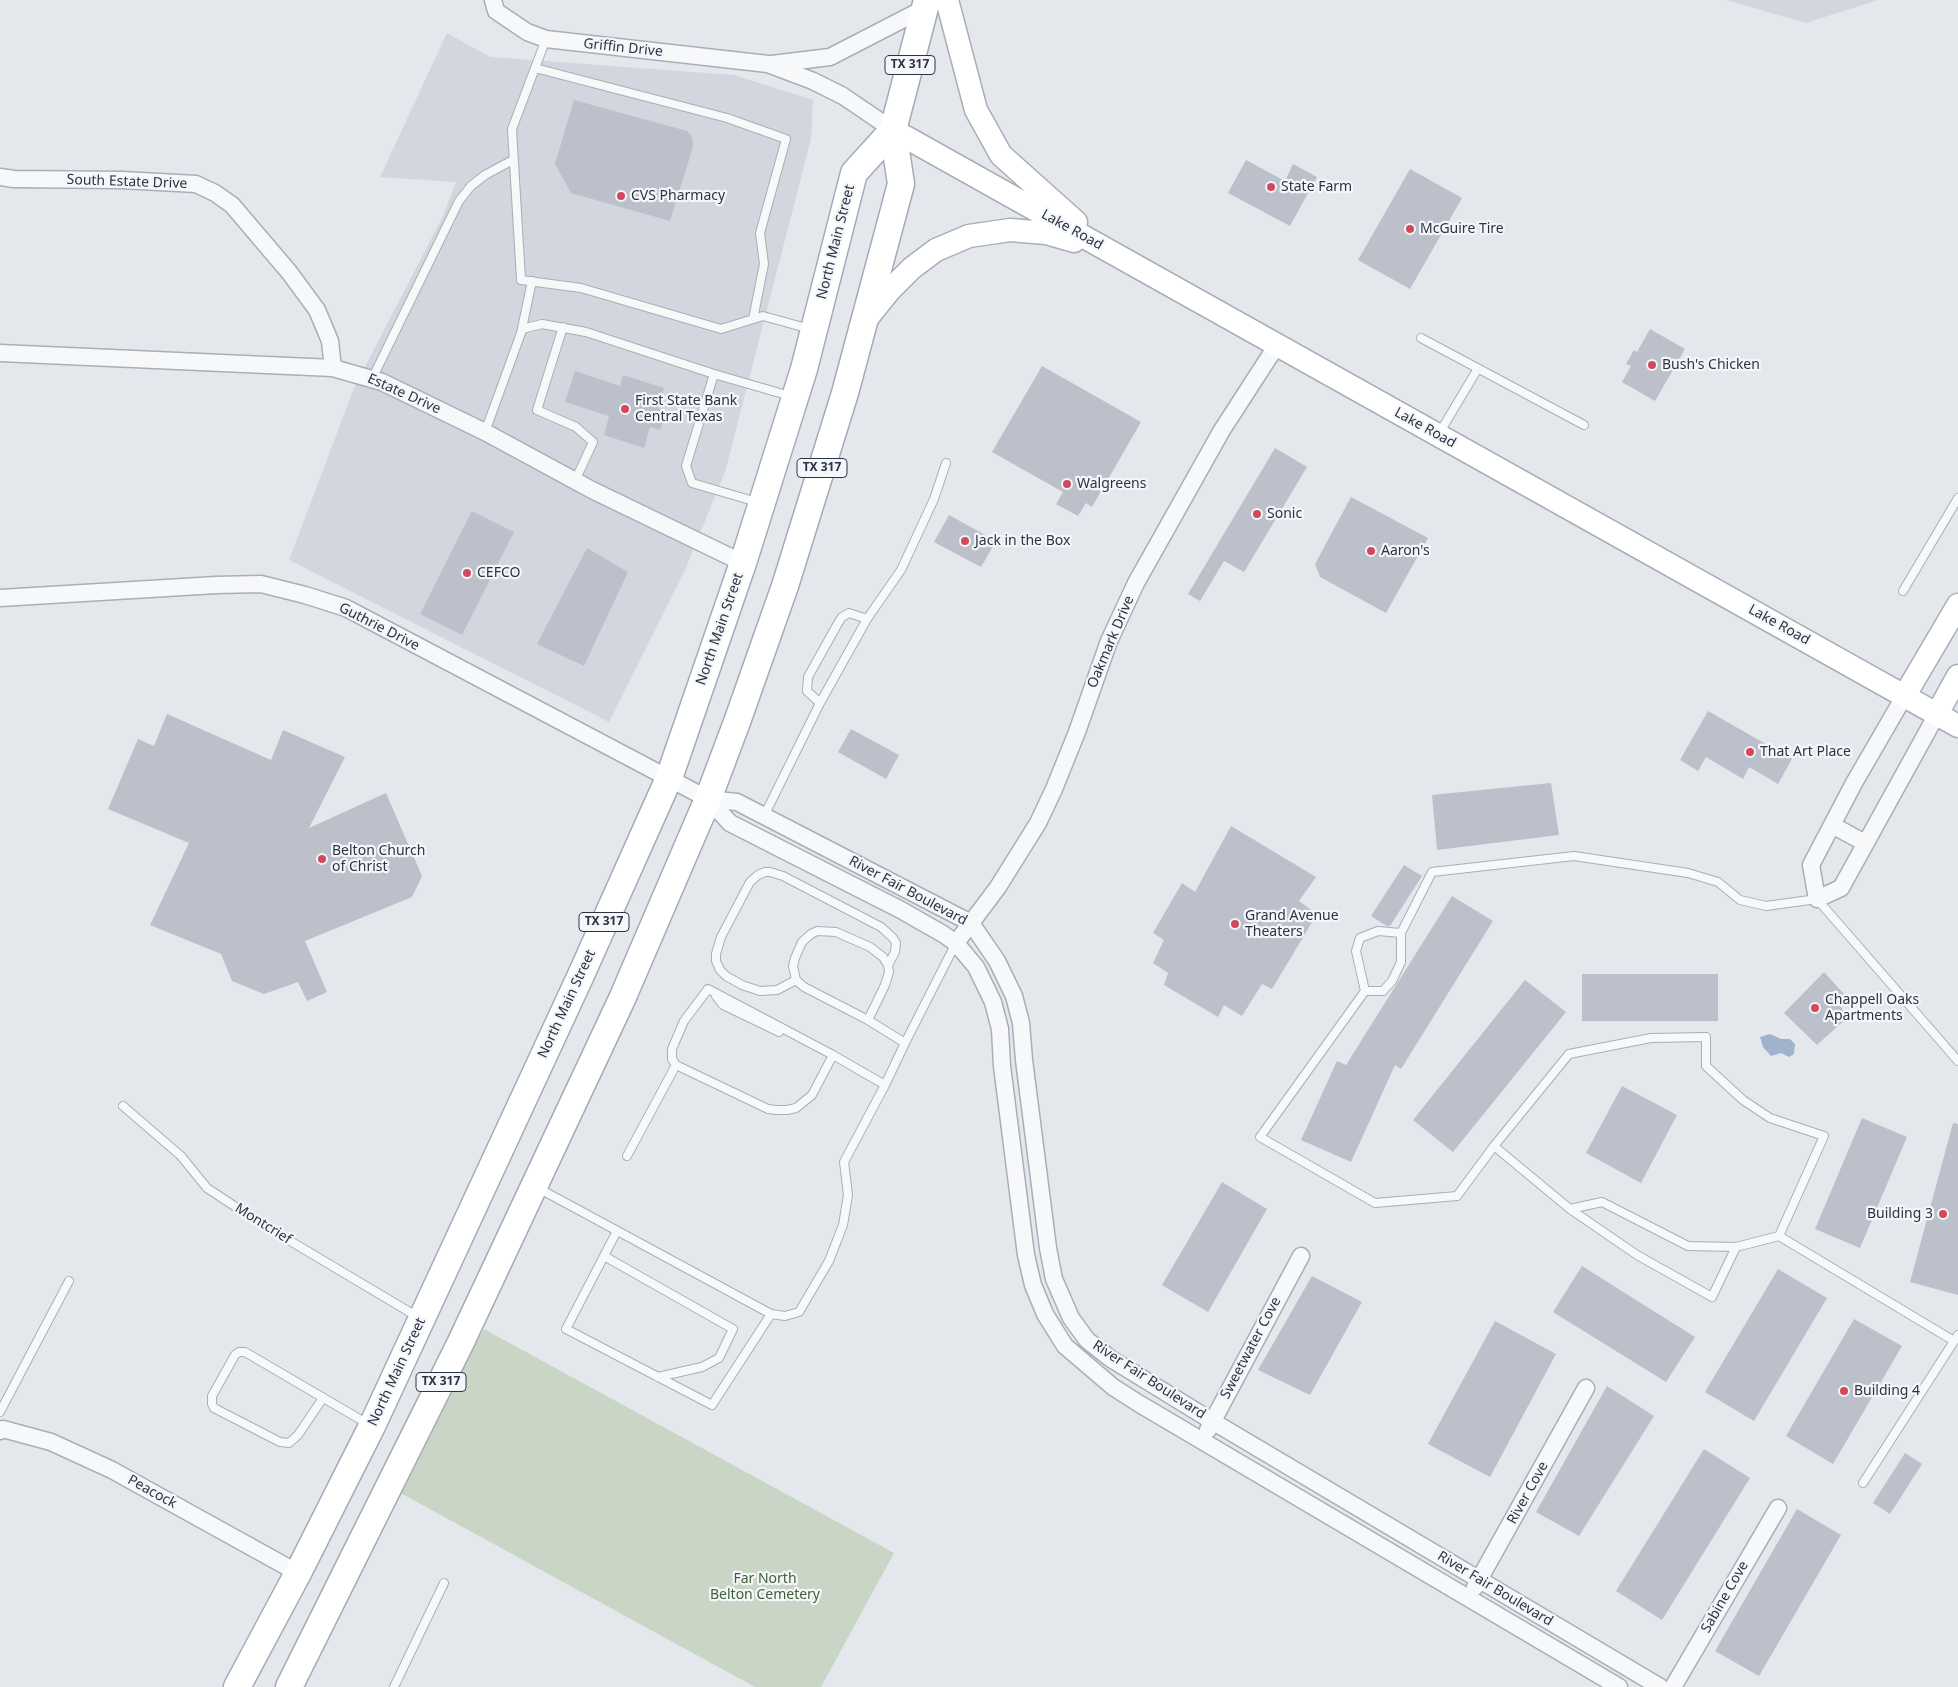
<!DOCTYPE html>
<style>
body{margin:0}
canvas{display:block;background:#e4e7ec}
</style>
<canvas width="1958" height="1687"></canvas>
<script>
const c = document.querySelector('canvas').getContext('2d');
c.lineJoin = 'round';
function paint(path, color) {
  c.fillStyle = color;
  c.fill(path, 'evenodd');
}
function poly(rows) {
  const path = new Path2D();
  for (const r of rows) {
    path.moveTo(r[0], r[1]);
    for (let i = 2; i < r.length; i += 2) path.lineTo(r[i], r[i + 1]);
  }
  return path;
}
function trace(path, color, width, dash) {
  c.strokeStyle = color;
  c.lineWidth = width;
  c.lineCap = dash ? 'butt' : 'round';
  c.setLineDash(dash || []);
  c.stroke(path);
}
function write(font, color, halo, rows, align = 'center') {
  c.font = font + ' "Noto Sans",sans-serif';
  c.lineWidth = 4.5;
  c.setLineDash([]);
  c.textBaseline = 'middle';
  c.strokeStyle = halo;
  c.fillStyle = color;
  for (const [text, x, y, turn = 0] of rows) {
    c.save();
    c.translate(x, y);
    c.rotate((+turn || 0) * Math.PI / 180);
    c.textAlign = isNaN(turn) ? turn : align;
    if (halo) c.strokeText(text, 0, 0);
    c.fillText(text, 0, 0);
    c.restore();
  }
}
paint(poly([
 [1726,0,1878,0,1806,23],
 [447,33,490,57,734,75,813,100,811,139,725,472,685,570,609,722,289,560,354,388,442,218,456,182,380,177]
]), '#d2d6de');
paint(poly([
 [484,1329,894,1553,821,1687,755,1687,395,1490]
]), '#c9d6c5');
paint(poly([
 [1770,1034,1781,1039,1790,1039,1795,1044,1794,1054,1789,1057,1781,1053,1771,1056,1763,1047,1760,1037]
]), '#9fb4cc');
paint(poly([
 [574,100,687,131,692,137,693,147,670,221,571,193,555,164],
 [1246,160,1285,181,1293,164,1317,177,1290,226,1228,193],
 [1410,169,1462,198,1410,289,1358,260],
 [1650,329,1685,349,1655,401,1622,382,1631,366,1626,364,1634,350,1637,352],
 [1042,366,1141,422,1092,507,1086,503,1078,516,1056,504,1063,492,992,452],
 [575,371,620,386,623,375,664,388,658,408,667,411,660,430,650,427,644,448,604,435,609,416,565,402],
 [1275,448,1307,467,1244,572,1224,561,1200,601,1188,594],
 [1351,497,1428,538,1386,613,1320,577,1315,564],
 [472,511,514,532,462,635,420,614],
 [949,515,996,541,981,567,934,542],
 [587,548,628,572,584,666,537,644],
 [1708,711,1792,759,1778,784,1749,767,1743,779,1706,757,1698,771,1680,760],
 [167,714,271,760,283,730,345,757,309,828,386,793,422,876,412,897,305,941,327,992,307,1001,298,982,264,994,232,981,221,954,150,925,189,843,108,809,138,739,154,746],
 [851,729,899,755,886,779,838,752],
 [1551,783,1559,835,1437,850,1432,795],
 [1231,826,1316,877,1299,901,1317,914,1272,989,1262,984,1242,1016,1224,1005,1218,1017,1164,985,1168,973,1153,963,1164,940,1153,933,1182,883,1195,892],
 [1404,865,1422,876,1390,926,1387,926,1371,916],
 [1452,896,1493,921,1401,1069,1395,1065,1351,1162,1301,1140,1337,1061,1346,1065],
 [1824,972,1844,994,1838,1003,1848,1017,1817,1045,1784,1013],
 [1582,974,1718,974,1718,1021,1582,1021],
 [1525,980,1566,1012,1453,1152,1413,1120],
 [1622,1086,1677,1115,1641,1183,1586,1153],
 [1862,1118,1907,1137,1860,1248,1815,1229],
 [1953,1123,1958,1124,1958,1295,1910,1282],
 [1222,1182,1267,1209,1208,1312,1162,1285],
 [1582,1266,1695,1337,1666,1382,1553,1312],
 [1778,1269,1827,1298,1754,1421,1705,1392],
 [1312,1276,1362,1302,1310,1395,1258,1370],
 [1854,1319,1902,1346,1833,1464,1786,1436],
 [1495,1321,1556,1354,1490,1477,1428,1444],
 [1607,1386,1654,1416,1579,1536,1536,1512],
 [1704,1449,1750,1478,1662,1620,1616,1591],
 [1905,1453,1922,1464,1890,1514,1873,1503],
 [1797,1509,1841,1535,1759,1676,1715,1651]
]), '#bbc0ca');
const lane = poly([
 [546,39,512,129,521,280,581,288,721,329,763,316,810,329],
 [535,68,727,118,786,139,760,233,764,264,753,319],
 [563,327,537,410,576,427,593,442,575,481],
 [522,329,542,324,586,332,714,374],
 [1421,338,1584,425],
 [372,379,459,201,471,186,485,175,513,160],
 [485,432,521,333,532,281],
 [1440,432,1477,370],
 [757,502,692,483,686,466,714,374,790,396],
 [1903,591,1958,498],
 [820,703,807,691,808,677,837,625,842,617,849,613,867,619],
 [764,816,820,703,867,619,901,570,934,499,946,463],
 [796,980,777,990,760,991,742,985,726,976,720,970,716,961,716,954,721,937,750,882,758,875,765,872,770,872,783,876,881,927,893,938,896,943,895,952,888,965],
 [1365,991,1383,991,1392,981,1401,962,1401,933],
 [716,996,723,1005,779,1032],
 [868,1020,885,985,889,972,888,965,883,957,870,947,836,932,817,931,811,934,802,942,795,958,793,966,796,980,804,987,868,1020,905,1043],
 [833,1055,812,1095,796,1108,787,1110,776,1110,768,1109,676,1065,672,1059,672,1049,684,1021,708,989,833,1055,885,1085],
 [123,1106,181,1156,207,1188,260,1223,418,1317],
 [1494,1146,1569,1054,1651,1038,1706,1037,1706,1066,1743,1100,1770,1118,1824,1136,1779,1236],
 [627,1156,676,1065],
 [538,1188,771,1314,785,1316,799,1312,829,1261,843,1225,848,1195,844,1162,885,1085,905,1043,956,943],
 [1570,1209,1637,1255,1712,1297,1736,1247],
 [617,1231,566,1329,712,1405,771,1314],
 [604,1256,733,1329,719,1358,702,1367,658,1377],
 [1954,1341,1779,1236,1736,1247,1688,1246,1602,1202,1570,1209,1494,1146,1457,1196,1375,1203,1260,1137,1365,991,1356,951,1360,938,1378,931,1401,933,1432,872,1574,856,1688,873,1718,882,1740,900,1766,906,1817,899,1958,1061],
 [323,1398,298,1435,289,1443,280,1442,214,1408,212,1404,212,1396,235,1355,239,1352,245,1352,368,1424],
 [0,1412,69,1281],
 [1863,1483,1958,1335],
 [394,1687,444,1583]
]);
const street = poly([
 [493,0,496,11,527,32,546,39,768,64,813,81,843,96,893,130],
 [772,64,830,57,925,8],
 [0,177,14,179,122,180,196,184,215,193,232,205,289,272,317,310,330,341,333,368],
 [0,353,333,368,382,382,485,432,592,490,743,563],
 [0,598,216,585,261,584,305,595,346,608,708,799,730,823,901,910,943,934,956,943,976,967,993,1002,1000,1029,1002,1066,1026,1255,1033,1285,1045,1314,1065,1346,1113,1387,1138,1403,1619,1687],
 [1905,695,1854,783,1811,865,1817,899,1841,888,1937,714],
 [708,799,737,802,971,923,997,961,1014,996,1021,1023,1024,1060,1048,1248,1054,1279,1071,1318,1087,1340,1111,1359,1212,1421,1660,1687],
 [1832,825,1865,843],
 [956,943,998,887,1038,823,1054,789,1077,732,1109,641,1136,583,1222,430,1277,345],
 [1208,1430,1301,1256],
 [0,1431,3,1429,51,1442,112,1470,298,1573],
 [1475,1587,1586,1388],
 [1673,1687,1778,1508]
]);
const secondary = poly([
 [947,0,976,110,1001,155,1076,222],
 [893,130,1958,726],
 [865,321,889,291,912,268,936,250,969,236,1010,230,1046,233,1074,241],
 [1905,695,1958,605],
 [1937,714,1958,676]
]);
const primary = poly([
 [237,1687,298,1573,372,1426,581,975,669,778,743,563,804,369,854,173,893,130],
 [289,1687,460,1344,622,999,708,799,737,722,785,586,845,393,901,184,893,130,927,0]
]);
trace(lane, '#a9aeb7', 10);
trace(street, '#a9aeb7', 19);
trace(secondary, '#a9aeb7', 25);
trace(primary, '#a3abb8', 29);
trace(lane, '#f7f8fa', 8);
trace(street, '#f7f8fa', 16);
trace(secondary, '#fff', 22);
trace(primary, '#fff', 26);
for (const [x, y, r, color] of [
 [1271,187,5,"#d1495b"],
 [621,196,5,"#d1495b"],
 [1410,229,5,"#d1495b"],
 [1652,365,5,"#d1495b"],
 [625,409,5,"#d1495b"],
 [1067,484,5,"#d1495b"],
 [1257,514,5,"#d1495b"],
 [965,541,5,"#d1495b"],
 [1371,551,5,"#d1495b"],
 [467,573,5,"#d1495b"],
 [1750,752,5,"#d1495b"],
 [322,859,5,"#d1495b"],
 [1235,924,5,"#d1495b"],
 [1815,1008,5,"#d1495b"],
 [1943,1214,5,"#d1495b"],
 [1844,1391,5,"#d1495b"]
]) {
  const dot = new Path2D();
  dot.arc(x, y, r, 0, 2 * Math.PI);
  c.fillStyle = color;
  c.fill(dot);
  trace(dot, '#f4f6f9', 2);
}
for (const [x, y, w] of [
 [910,65,50],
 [822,468,50],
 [604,922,50],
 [441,1382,50]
]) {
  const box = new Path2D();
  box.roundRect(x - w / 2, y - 9.5, w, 19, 4);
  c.fillStyle = '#f4f6f9';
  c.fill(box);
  trace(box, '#2b3445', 1);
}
write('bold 12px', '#2b3445', null, [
 ["TX 317",910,65],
 ["TX 317",822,468],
 ["TX 317",604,922],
 ["TX 317",441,1382]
]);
write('14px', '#2b3445', '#f4f6f9', [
 ["Griffin Drive",623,48,6],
 ["South Estate Drive",127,182,2],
 ["Lake Road",1072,230,29],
 ["North Main Street",836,242,-76],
 ["Estate Drive",404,394,24],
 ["Lake Road",1425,428,29],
 ["Lake Road",1779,625,29],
 ["Guthrie Drive",379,627,27],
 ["North Main Street",720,629,-71],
 ["Oakmark Drive",1111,642,-67],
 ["River Fair Boulevard",908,891,28],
 ["North Main Street",567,1004,-65],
 ["Montcrief",263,1224,32],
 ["Sweetwater Cove",1251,1348,-62],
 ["North Main Street",397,1372,-65],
 ["River Fair Boulevard",1149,1380,33],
 ["Peacock",152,1492,29],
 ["River Cove",1528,1493,-61],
 ["River Fair Boulevard",1495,1589,31],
 ["Sabine Cove",1725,1597,-60]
]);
write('14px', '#2b3445', '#f4f6f9', [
 ["State Farm",1281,187],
 ["CVS Pharmacy",631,196],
 ["McGuire Tire",1420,229],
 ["Bush's Chicken",1662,365],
 ["First State Bank",635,401],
 ["Central Texas",635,417],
 ["Walgreens",1077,484],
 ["Sonic",1267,514],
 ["Jack in the Box",975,541],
 ["Aaron's",1381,551],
 ["CEFCO",477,573],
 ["That Art Place",1760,752],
 ["Belton Church",332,851],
 ["of Christ",332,867],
 ["Grand Avenue",1245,916],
 ["Theaters",1245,932],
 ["Chappell Oaks",1825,1000],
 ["Apartments",1825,1016],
 ["Building 3",1933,1214,"right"],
 ["Building 4",1854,1391]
], 'left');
write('14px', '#3f6138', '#f4f6f9', [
 ["Far North",765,1579],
 ["Belton Cemetery",765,1595]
]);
</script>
